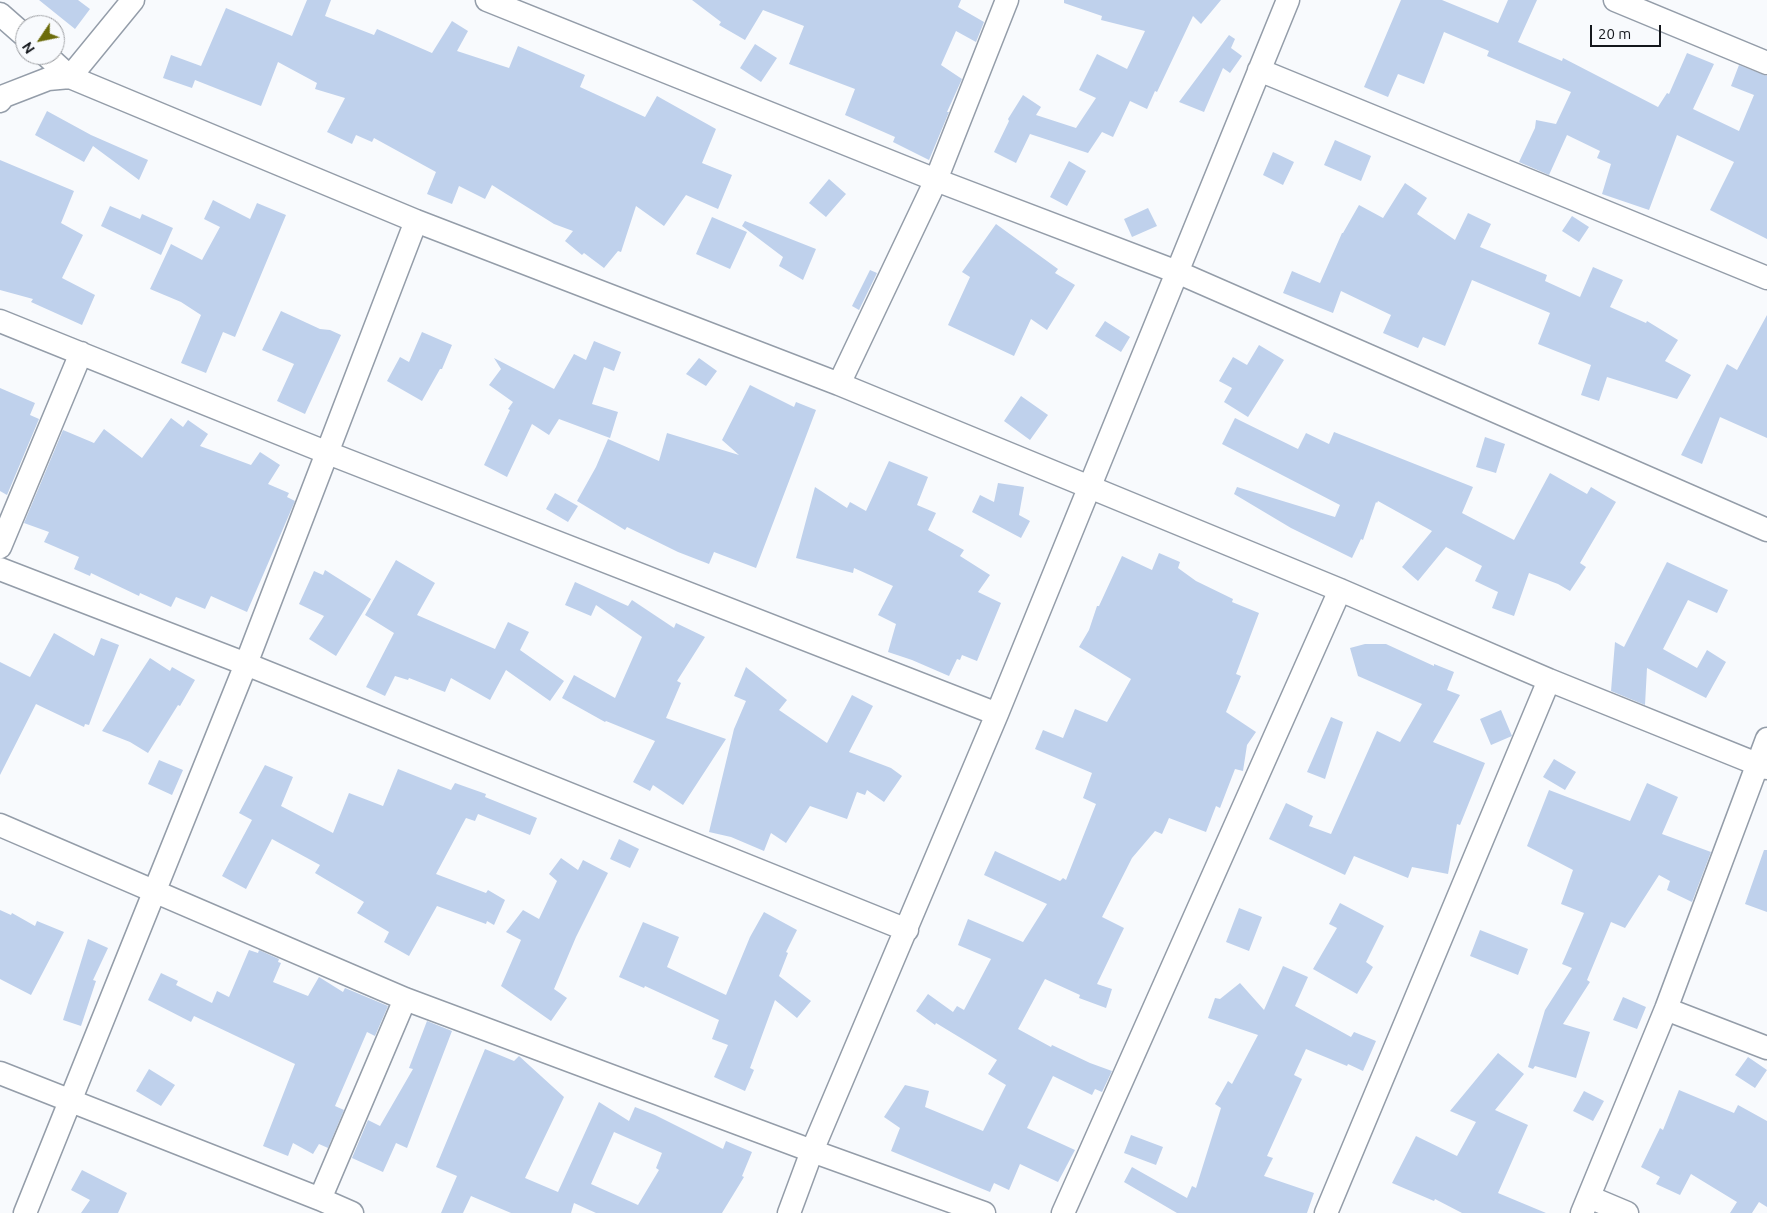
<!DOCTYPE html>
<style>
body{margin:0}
#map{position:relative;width:1767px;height:1213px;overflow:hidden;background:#f8fafd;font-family:Ubuntu,sans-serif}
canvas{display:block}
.north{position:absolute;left:15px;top:15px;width:50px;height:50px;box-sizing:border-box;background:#f8fafd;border:1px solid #9d9fa3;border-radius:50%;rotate:236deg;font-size:14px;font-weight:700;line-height:20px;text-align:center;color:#14171c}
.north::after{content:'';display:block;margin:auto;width:18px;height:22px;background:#6c6c0b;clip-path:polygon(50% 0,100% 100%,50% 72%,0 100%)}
.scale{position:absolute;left:1590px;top:25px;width:71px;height:22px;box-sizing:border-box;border:2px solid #14171c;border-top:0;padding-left:6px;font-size:15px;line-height:18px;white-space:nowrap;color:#14171c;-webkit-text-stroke:4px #f8fafd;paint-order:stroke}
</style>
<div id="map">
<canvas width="1767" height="1213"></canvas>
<div class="north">N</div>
<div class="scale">20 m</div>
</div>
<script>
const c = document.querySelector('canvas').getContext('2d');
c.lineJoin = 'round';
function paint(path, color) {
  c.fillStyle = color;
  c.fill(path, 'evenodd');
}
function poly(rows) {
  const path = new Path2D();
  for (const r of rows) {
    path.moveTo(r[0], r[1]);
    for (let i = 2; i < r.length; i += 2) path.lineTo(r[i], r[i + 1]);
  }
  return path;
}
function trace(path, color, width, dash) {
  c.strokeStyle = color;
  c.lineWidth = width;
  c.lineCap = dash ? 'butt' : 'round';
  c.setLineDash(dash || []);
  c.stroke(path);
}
paint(poly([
 [39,0,78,0,90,9,75,29],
 [307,0,331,0,325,16,374,35,377,29,432,53,452,21,468,31,457,51,509,68,518,46,585,75,580,87,645,117,657,96,716,129,702,163,732,175,718,209,686,195,664,226,636,206,621,252,618,251,604,268,584,253,582,255,565,241,573,231,554,224,492,185,485,199,459,186,452,204,427,194,436,172,374,138,372,142,356,135,352,144,327,132,345,98,315,89,317,83,278,62,261,106,195,80,192,88,163,78,171,55,201,66,198,73,226,8,292,36],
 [692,0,961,0,958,7,984,22,976,42,956,31,941,65,962,79,947,112,949,112,929,160,893,142,895,137,845,115,855,89,789,64,804,26,763,10,745,40,719,25,721,22],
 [1064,0,1221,0,1201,24,1193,16,1157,92,1155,91,1147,109,1130,101,1113,137,1102,132,1088,153,1030,134,1016,163,994,152,1009,121,1008,119,1023,95,1041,107,1036,115,1076,128,1096,98,1079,90,1097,54,1127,69,1145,31,1101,20,1102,16,1064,3],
 [1401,0,1442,0,1498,23,1508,0,1537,0,1518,42,1562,61,1563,58,1658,107,1667,93,1669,94,1687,53,1714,64,1693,109,1739,131,1754,95,1731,86,1739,65,1767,76,1767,239,1710,210,1734,162,1677,135,1649,210,1602,194,1611,164,1597,158,1600,151,1567,135,1549,175,1519,162,1535,128,1536,120,1556,124,1571,92,1487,56,1489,51,1444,32,1424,84,1398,74,1388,97,1364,87],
 [1229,35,1235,39,1231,48,1242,56,1230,73,1223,68,1204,112,1179,102],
 [755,44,777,58,761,82,740,68],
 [47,111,91,135,148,160,139,180,93,146,84,162,35,135],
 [1335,140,1371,156,1361,181,1324,165],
 [1273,152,1294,162,1283,185,1263,175],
 [0,160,74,191,61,223,83,235,62,278,95,295,82,325,31,302,33,299,0,290],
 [1069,161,1086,171,1067,206,1050,197],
 [829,179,846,194,826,217,809,203],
 [1405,183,1427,198,1417,214,1455,240,1468,213,1491,224,1480,247,1547,275,1545,281,1580,297,1593,267,1623,280,1610,307,1646,323,1647,321,1678,340,1665,361,1691,375,1677,399,1607,377,1599,401,1581,395,1591,365,1538,344,1550,313,1472,280,1445,346,1423,337,1418,348,1383,333,1391,315,1341,291,1333,313,1283,293,1292,271,1320,283,1342,233,1343,233,1359,205,1383,218],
 [213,200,250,219,257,203,286,215,235,337,223,332,206,373,181,363,201,315,181,302,150,289,171,244,202,260,220,227,204,219],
 [110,206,140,219,142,214,173,228,161,255,101,226],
 [1148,208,1157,226,1132,237,1124,219],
 [1572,216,1589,227,1579,242,1562,231],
 [712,217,747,232,730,269,696,254],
 [745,221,816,249,803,280,779,266,783,257,742,226],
 [996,224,1058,269,1055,273,1075,285,1047,330,1031,319,1014,356,948,325,970,277,962,272],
 [870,270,877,273,859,310,852,306],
 [281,311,320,329,330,330,341,335,305,414,277,401,294,364,262,350],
 [1767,315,1767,438,1720,417,1702,464,1681,455,1727,364,1737,370],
 [1105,321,1130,337,1121,352,1095,336],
 [422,332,452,345,442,369,440,369,422,401,387,381,400,357,409,362],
 [594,341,621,352,614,371,604,367,592,404,618,412,610,438,559,419,549,435,532,424,507,477,484,465,510,410,508,409,513,402,489,385,501,369,494,358,554,389,574,354,586,360],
 [1259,345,1284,360,1248,417,1224,402,1232,388,1219,381,1233,357,1247,365],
 [699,358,717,371,706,386,686,374],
 [750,385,794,407,796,402,816,410,756,568,714,552,709,564,678,552,627,527,625,530,577,501,596,467,608,439,659,461,667,433,739,455,722,440],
 [0,388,35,403,30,415,39,419,7,495,0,491],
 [1021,396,1048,415,1030,440,1004,421],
 [171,418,183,427,188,420,208,434,200,446,251,465,260,452,280,465,268,484,289,493,287,497,295,501,247,612,211,596,205,609,176,597,171,607,140,593,139,596,91,573,90,576,74,569,79,557,44,542,49,532,24,523,63,430,94,443,104,429,142,458],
 [1235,418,1298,449,1306,433,1329,444,1334,432,1473,487,1462,513,1514,540,1550,473,1587,494,1591,487,1616,502,1580,563,1586,567,1570,591,1558,584,1529,573,1514,616,1492,608,1498,592,1475,581,1482,566,1446,547,1418,581,1402,567,1432,531,1378,501,1377,503,1376,502,1363,540,1361,539,1352,558,1291,528,1234,494,1237,487,1335,517,1340,505,1222,444],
 [1485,437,1505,444,1496,473,1476,467],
 [889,461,928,477,917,505,936,513,928,530,964,550,960,556,990,575,978,592,1001,603,977,661,962,655,960,660,957,659,949,676,912,660,888,652,896,624,878,615,893,586,854,568,853,573,796,558,815,487,847,508,850,502,866,511],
 [998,483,1024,487,1019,515,1030,521,1021,538,972,512,980,495,994,502],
 [555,493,578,506,568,522,546,509],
 [1159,553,1180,562,1178,568,1196,581,1233,599,1232,602,1259,613,1236,674,1241,676,1226,712,1256,732,1247,745,1243,771,1235,769,1220,808,1216,806,1206,832,1169,818,1162,834,1155,831,1132,858,1102,917,1124,928,1097,984,1112,989,1106,1008,1079,998,1080,995,1045,979,1018,1029,1051,1047,1052,1045,1090,1063,1112,1071,1102,1092,1095,1089,1092,1095,1053,1076,1027,1128,1075,1150,1058,1182,1020,1164,1009,1190,994,1183,990,1192,891,1151,900,1128,884,1117,905,1085,929,1091,925,1107,983,1131,1006,1085,988,1074,997,1060,936,1023,935,1025,916,1011,928,994,953,1012,957,1006,964,1010,991,959,958,945,968,919,1023,942,1047,904,984,875,995,851,1060,881,1063,878,1066,880,1096,804,1083,798,1092,773,1035,749,1043,730,1063,738,1075,709,1107,722,1131,679,1079,647,1089,630,1097,606,1099,606,1122,556,1152,570],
 [396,560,435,583,417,615,495,649,508,622,529,632,520,650,564,681,550,701,506,670,490,700,451,678,445,692,409,678,408,680,395,676,385,696,366,687,394,633,365,615],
 [1667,562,1728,590,1717,613,1688,600,1663,649,1697,668,1707,650,1726,662,1706,698,1647,668,1645,705,1611,691,1615,642,1624,647],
 [325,570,371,599,336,656,309,639,324,616,299,604,314,571,323,575],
 [575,582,628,606,632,600,674,628,676,623,705,637,677,681,681,683,666,718,726,739,683,805,653,785,650,791,633,782,655,741,606,721,605,722,562,698,574,675,615,698,642,637,596,605,591,616,565,605],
 [54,633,94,656,101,638,119,645,89,725,85,724,84,727,36,704,0,775,0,662,30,677],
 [1365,644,1386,644,1434,666,1434,664,1454,672,1447,690,1460,695,1433,742,1485,763,1460,825,1457,824,1448,874,1412,867,1408,878,1354,856,1345,875,1269,839,1286,803,1313,816,1309,826,1331,834,1377,731,1400,742,1422,704,1358,676,1350,648],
 [150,658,170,671,172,667,195,680,180,706,178,705,148,753,130,742,102,731],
 [746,667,787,700,779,710,827,743,852,695,873,706,849,752,891,768,902,776,884,802,867,790,865,795,857,792,847,819,810,806,786,843,771,833,764,851,731,837,709,832,734,729,746,701,734,696],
 [1501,710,1512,736,1491,745,1480,719],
 [1331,717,1343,722,1325,779,1307,772],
 [1554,759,1576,772,1565,790,1543,777],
 [159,760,183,770,172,795,148,784],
 [265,765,293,777,281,806,333,833,349,793,383,806,398,769,451,790,455,783,486,794,485,797,537,818,530,835,478,814,475,821,466,818,436,874,486,893,488,890,505,900,494,925,487,921,486,924,437,906,409,956,384,942,389,932,357,913,364,902,315,873,320,865,272,839,246,889,222,876,252,820,239,813],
 [1647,783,1678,797,1662,834,1711,852,1692,902,1667,890,1670,881,1659,875,1625,928,1611,922,1587,980,1590,982,1563,1024,1590,1032,1576,1078,1535,1066,1533,1069,1528,1067,1545,1010,1572,968,1562,964,1584,913,1561,904,1573,870,1527,846,1549,790,1630,821],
 [619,839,639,849,630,868,610,859],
 [1764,850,1767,850,1767,912,1745,904],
 [561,858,578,870,583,860,608,873,576,937,554,989,567,998,551,1021,501,986,521,940,506,932,523,910,539,919,557,881,549,874],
 [1340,903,1384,926,1366,962,1373,967,1357,994,1313,969,1337,928,1329,924],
 [1239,908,1262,917,1249,951,1226,942],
 [0,910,11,915,12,913,35,926,37,921,64,932,31,995,0,979],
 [764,912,797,930,786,952,788,953,779,976,811,1001,797,1018,775,1000,750,1068,754,1070,745,1091,714,1077,728,1045,712,1039,719,1020,645,986,644,988,619,977,643,922,679,937,667,967,726,995,750,937],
 [1480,930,1528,949,1518,975,1470,956],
 [88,939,108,948,93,980,96,981,81,1026,63,1020],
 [249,950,258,953,259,950,279,959,278,962,281,963,273,982,308,996,319,977,343,992,345,988,388,1006,375,1036,367,1032,335,1106,344,1110,328,1148,319,1144,313,1154,293,1143,288,1156,263,1146,295,1064,194,1016,191,1022,148,1000,161,973,178,981,176,985,212,1003,217,991,229,997],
 [1283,966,1308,977,1295,1006,1351,1037,1354,1032,1376,1041,1363,1071,1348,1064,1347,1066,1306,1049,1294,1075,1302,1079,1267,1156,1273,1158,1264,1176,1314,1193,1307,1213,1177,1213,1124,1182,1132,1167,1187,1198,1192,1186,1196,1188,1221,1108,1215,1104,1228,1081,1232,1084,1258,1035,1208,1018,1215,998,1220,999,1240,983,1264,1010],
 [1623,997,1646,1007,1637,1029,1613,1020],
 [427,1021,452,1031,407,1148,396,1143,383,1172,352,1158,368,1120,380,1126,413,1069,409,1068],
 [485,1049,514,1061,519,1056,564,1097,525,1178,558,1192,599,1102,629,1121,635,1107,655,1115,723,1149,726,1141,752,1152,742,1176,744,1177,722,1213,596,1213,574,1203,571,1213,511,1213,471,1196,463,1213,441,1213,457,1176,436,1167],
 [614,1132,662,1153,656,1168,659,1170,638,1205,591,1184],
 [1498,1053,1524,1074,1495,1110,1528,1125,1498,1193,1546,1213,1462,1213,1435,1199,1434,1201,1392,1183,1416,1136,1457,1156,1476,1122,1450,1111],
 [1748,1057,1767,1070,1755,1088,1735,1075],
 [149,1069,175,1085,161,1106,136,1091],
 [1679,1090,1734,1113,1738,1105,1767,1121,1767,1207,1759,1202,1752,1213,1730,1213,1737,1202,1691,1174,1680,1195,1656,1184,1660,1177,1641,1167,1660,1128,1663,1130],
 [1584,1091,1604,1101,1593,1121,1573,1111],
 [1131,1135,1163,1147,1156,1165,1124,1153],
 [82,1170,127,1193,118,1213,81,1213,90,1200,71,1190]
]), '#bfd1ec');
const minor = poly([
 [487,0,936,180,1177,272,1767,530],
 [1615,0,1767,63],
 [0,14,25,36],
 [46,55,70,77,416,221,839,384,1340,590,1549,680,1767,768],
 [1259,70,1767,278],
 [0,101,4,96,48,79,70,77,133,0],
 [0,321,328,453,997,714],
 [839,384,936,180,1007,0],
 [0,547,81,353],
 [0,569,246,664,907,930],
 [0,825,405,999,812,1151,984,1213],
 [1666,1009,1767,1048],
 [0,1073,320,1199,352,1213],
 [1589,1197,1627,1213],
 [320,1199,405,999],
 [25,1213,246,664,416,221],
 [789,1213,812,1151,997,714,1288,0],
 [1063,1213,1340,590],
 [1326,1213,1549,680],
 [1582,1213,1666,1009,1767,739]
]);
trace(minor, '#949da9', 25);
trace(minor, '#fff', 22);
</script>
